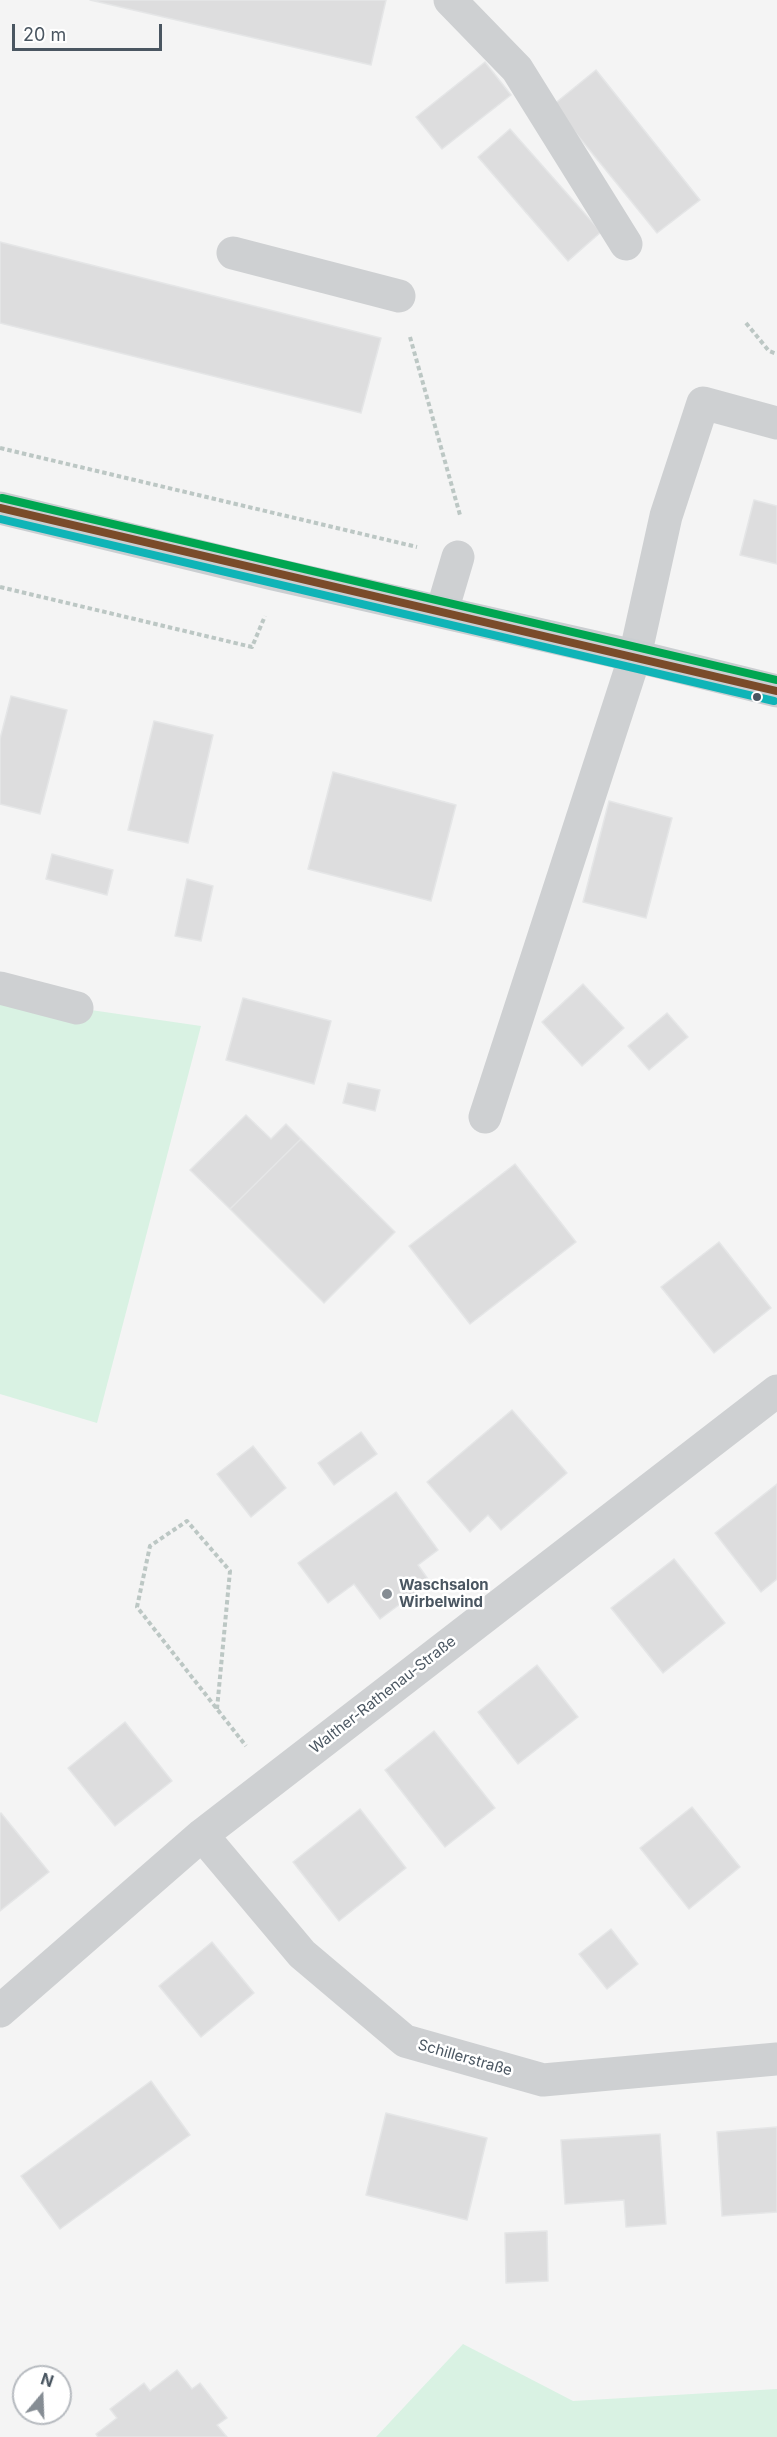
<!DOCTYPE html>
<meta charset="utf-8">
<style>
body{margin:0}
#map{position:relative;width:777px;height:2437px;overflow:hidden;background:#f4f4f4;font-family:Inter,sans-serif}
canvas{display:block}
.north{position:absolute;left:12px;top:2365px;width:60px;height:60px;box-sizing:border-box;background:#fff;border:2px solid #b7bbc0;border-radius:50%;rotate:19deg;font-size:16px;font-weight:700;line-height:24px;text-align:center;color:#4a5661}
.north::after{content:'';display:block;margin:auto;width:21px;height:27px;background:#868d94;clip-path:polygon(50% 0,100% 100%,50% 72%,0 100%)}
.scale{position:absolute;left:12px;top:24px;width:150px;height:27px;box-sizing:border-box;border:3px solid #4a5661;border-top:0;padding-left:8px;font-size:18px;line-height:21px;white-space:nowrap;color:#4a5661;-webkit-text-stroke:4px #fff;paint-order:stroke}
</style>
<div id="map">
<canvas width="777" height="2437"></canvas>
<div class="north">N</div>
<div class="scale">20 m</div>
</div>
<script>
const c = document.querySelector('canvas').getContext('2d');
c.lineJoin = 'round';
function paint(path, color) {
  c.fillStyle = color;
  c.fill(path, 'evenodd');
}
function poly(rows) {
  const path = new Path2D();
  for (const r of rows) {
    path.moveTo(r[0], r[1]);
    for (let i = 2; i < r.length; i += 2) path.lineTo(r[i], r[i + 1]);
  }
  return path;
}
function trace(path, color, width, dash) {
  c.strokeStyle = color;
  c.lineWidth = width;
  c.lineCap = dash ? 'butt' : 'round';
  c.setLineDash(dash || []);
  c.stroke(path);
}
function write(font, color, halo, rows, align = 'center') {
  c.font = font + ' Inter,sans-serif';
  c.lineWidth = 5;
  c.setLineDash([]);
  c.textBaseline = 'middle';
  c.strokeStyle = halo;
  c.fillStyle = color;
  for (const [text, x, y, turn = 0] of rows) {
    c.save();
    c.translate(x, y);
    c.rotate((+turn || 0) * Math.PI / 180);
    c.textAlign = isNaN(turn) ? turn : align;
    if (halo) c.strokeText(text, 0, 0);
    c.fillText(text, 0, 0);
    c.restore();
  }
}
paint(poly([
 [0,982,77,1008,201,1026,97,1423,0,1394],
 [463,2344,573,2401,777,2389,777,2437,376,2437]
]), '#d9f2e3');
const building = poly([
 [90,0,386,0,371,65,90,0],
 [485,62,511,95,442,149,416,117,485,62],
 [596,70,700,200,657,233,553,105,596,70],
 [510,129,601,232,568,261,478,157,510,129],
 [0,242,381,338,361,413,0,323,0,242],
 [754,500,777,506,777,564,740,555,754,500],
 [11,696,67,710,40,814,0,804,0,739,11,696],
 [154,721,213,735,188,843,128,830,154,721],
 [333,772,456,805,431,901,308,869,333,772],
 [609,801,672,818,646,918,583,902,609,801],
 [52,854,113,870,107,895,46,879,52,854],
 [187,879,213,886,201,941,175,936,187,879],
 [583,984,624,1028,582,1066,542,1022,583,984],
 [243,998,331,1021,314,1084,226,1060,243,998],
 [667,1013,688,1037,649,1070,628,1046,667,1013],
 [348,1083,380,1090,375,1111,343,1103,348,1083],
 [246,1115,271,1139,286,1124,301,1139,230,1209,190,1170,246,1115],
 [301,1139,395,1232,324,1303,230,1209,301,1139],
 [515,1164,576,1242,470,1324,409,1246,515,1164],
 [719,1242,771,1308,714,1353,661,1287,719,1242],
 [512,1410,567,1473,501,1530,488,1515,470,1532,427,1482,512,1410],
 [361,1432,377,1454,334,1485,318,1463,361,1432],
 [253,1446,286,1488,251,1517,217,1474,253,1446],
 [777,1484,777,1579,761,1592,715,1533,777,1484],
 [396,1492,438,1550,418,1565,430,1582,380,1619,354,1584,328,1603,298,1563,396,1492],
 [674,1559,725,1623,663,1673,611,1608,674,1559],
 [537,1665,578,1717,518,1764,478,1712,537,1665],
 [125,1722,172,1781,115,1826,68,1768,125,1722],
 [434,1731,495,1808,445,1847,385,1770,434,1731],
 [692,1807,740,1867,689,1909,640,1848,692,1807],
 [360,1809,406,1868,339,1921,293,1862,360,1809],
 [1,1813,49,1872,0,1911,0,1814,1,1813],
 [611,1929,638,1964,607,1989,579,1954,611,1929],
 [212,1942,254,1993,201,2037,159,1986,212,1942],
 [151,2081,190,2135,60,2229,21,2176,151,2081],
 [386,2113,487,2138,467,2220,366,2195,386,2113],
 [777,2127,777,2212,722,2216,717,2132,777,2127],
 [660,2134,666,2224,626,2227,624,2200,565,2204,561,2140,660,2134],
 [547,2231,548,2281,506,2283,505,2233,547,2231],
 [177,2370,192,2389,200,2383,227,2418,217,2425,227,2437,98,2437,96,2434,117,2418,110,2409,144,2383,150,2391,177,2370]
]);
paint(building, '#ddddde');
trace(building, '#e5e6e7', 1.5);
trace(poly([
 [746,323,769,351,777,354],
 [410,337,460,515],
 [0,448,417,547],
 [0,587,252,647,265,616],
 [217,1709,230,1571,187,1521,150,1546,137,1607,246,1746]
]), '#bcc7c4', 4, [4.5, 3]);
trace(poly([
 [450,0,517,69,626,244],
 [233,253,399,296],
 [442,611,458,557],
 [0,988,77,1008],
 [485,1117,635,656,666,516,703,403,777,423],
 [202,1835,302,1954,405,2041,543,2080,777,2059],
 [0,2011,202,1835,777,1391]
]), '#ced0d2', 33);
trace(poly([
 [0,508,273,574,635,656,777,691]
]), '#caced1', 33);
trace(poly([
 [0,508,777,691]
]), '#7a4b2a', 8);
trace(poly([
 [0,519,774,701]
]), '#0fb4b7', 8);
trace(poly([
 [2,498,777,680]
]), '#00a651', 8);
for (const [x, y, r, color] of [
 [757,697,5,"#4a5661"],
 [387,1594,6,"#868d94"]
]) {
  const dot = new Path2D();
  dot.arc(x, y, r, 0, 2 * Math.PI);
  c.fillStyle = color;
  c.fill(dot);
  trace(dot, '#fff', 2);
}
write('bold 15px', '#4a5661', '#fff', [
 ["Waschsalon",399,1585],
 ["Wirbelwind",399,1602]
], 'left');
write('15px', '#4a5661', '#fff', [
 ["Walther-Rathenau-Straße",383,1695,-38],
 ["Schillerstraße",465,2058,16]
]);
</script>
